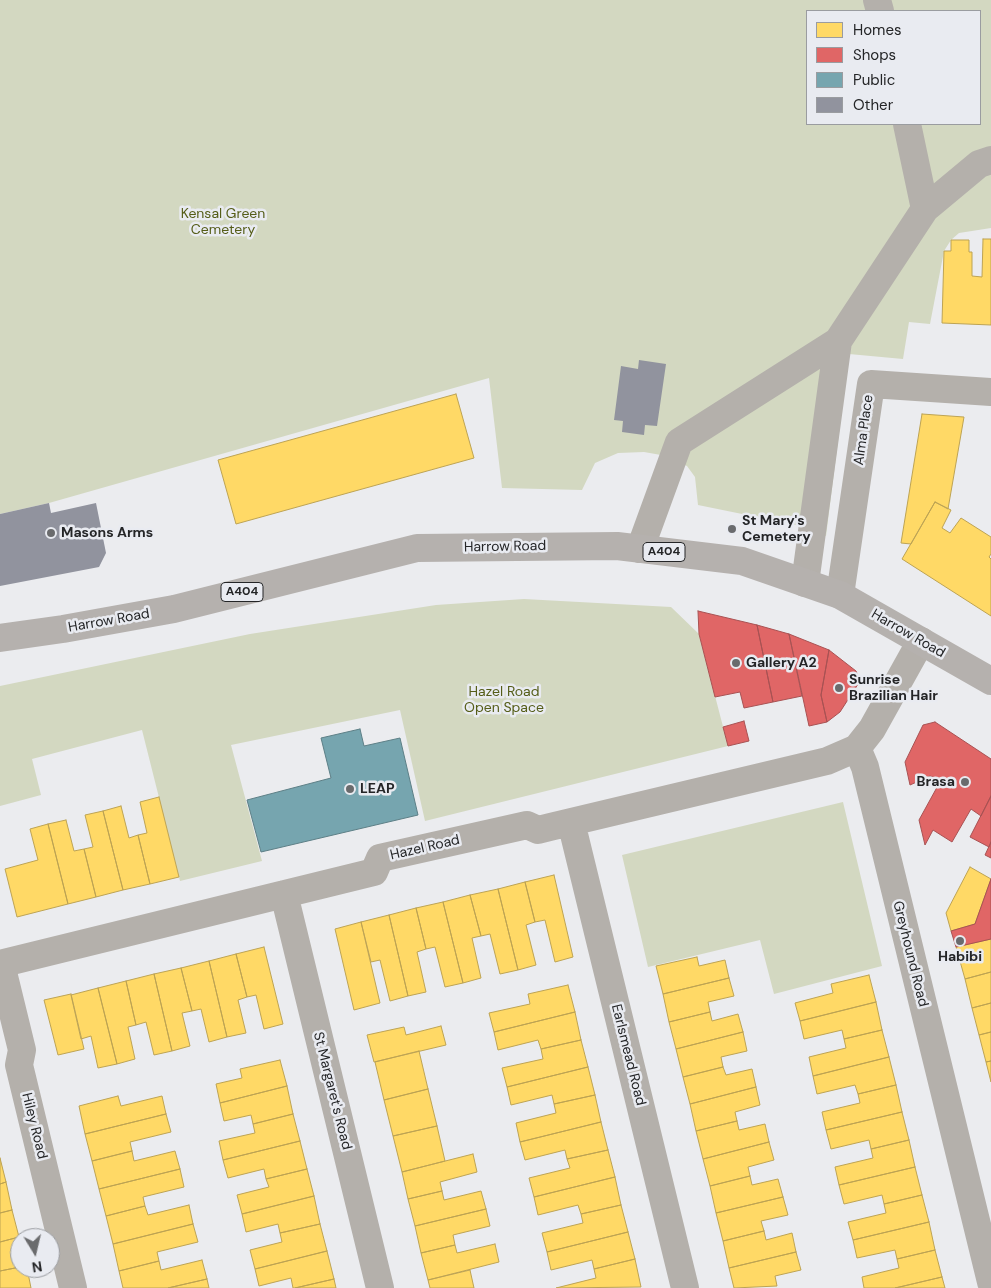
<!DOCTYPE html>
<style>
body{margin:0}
#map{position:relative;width:991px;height:1288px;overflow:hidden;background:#ebecef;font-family:"DM Sans",sans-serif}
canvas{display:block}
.legend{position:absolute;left:806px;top:10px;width:175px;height:115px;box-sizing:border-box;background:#e9ebf1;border:1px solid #9a9ca0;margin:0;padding:6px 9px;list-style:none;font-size:15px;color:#242527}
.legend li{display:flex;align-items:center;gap:10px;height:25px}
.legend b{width:25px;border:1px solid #9a9ca0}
.north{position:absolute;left:10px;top:1228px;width:50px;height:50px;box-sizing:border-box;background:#e9ebf1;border:1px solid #9a9ca0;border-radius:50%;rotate:171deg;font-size:14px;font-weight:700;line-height:20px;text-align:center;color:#242527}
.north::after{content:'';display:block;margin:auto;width:18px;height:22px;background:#6a6b6d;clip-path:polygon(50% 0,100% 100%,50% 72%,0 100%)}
</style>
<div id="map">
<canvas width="991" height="1288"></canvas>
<ul class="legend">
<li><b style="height:14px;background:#ffd966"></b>Homes</li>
<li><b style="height:14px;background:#e06666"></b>Shops</li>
<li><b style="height:14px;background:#76a5af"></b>Public</li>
<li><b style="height:14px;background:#91939e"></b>Other</li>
</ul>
<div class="north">N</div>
</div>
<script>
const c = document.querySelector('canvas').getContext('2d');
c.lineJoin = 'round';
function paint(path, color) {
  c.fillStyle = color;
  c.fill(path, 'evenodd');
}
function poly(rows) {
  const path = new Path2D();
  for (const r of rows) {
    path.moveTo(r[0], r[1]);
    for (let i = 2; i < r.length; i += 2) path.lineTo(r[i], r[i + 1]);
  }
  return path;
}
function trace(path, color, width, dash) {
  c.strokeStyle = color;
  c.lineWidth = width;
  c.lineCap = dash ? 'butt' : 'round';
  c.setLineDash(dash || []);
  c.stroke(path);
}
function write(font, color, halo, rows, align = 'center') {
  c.font = font + ' "DM Sans",sans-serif';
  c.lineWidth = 5;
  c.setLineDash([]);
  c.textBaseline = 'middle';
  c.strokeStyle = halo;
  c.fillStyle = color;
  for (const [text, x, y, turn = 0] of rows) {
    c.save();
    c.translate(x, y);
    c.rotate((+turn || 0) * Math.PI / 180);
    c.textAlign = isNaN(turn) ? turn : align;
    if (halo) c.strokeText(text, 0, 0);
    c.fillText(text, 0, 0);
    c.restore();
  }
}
paint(poly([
 [0,0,991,0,991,228,959,233,951,240,944,251,930,324,909,322,903,359,849,354,826,536,796,525,698,505,695,477,687,466,661,455,644,452,618,453,595,463,582,490,502,488,489,378,49,503,0,514],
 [807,11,980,11,980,124,807,124],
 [524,599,671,607,699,634,728,746,425,821,400,710,231,745,262,861,180,881,142,730,32,759,41,795,0,806,0,686,250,634,436,605],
 [843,802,882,966,774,994,760,940,648,967,622,855]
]), '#d3d8c1');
const homes = poly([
 [983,239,991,239,991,325,942,323,944,251,951,251,951,240,969,240,969,252,972,252,972,276,982,277,983,239],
 [456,394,474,458,236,524,218,460,456,394],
 [922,414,964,417,948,509,935,502,911,544,901,543,922,414],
 [935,502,951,510,942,528,950,533,961,518,991,537,991,554,989,557,991,559,991,616,902,559,935,502],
 [159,797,179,877,150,884,138,835,147,833,140,802,159,797],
 [121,806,129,838,138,835,150,884,123,890,103,811,121,806],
 [103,811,123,890,96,897,84,849,93,847,85,815,103,811],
 [66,820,74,851,84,849,96,897,68,904,48,824,66,820],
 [48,824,68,904,17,917,5,869,38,860,30,829,48,824],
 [970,867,991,879,975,924,951,931,946,913,970,867],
 [554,875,573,957,555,962,545,920,535,922,525,882,554,875],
 [525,882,535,922,526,925,536,965,518,970,498,889,525,882],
 [498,889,518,970,500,974,490,934,481,936,470,895,498,889],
 [470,895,481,936,472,938,481,978,463,983,443,902,470,895],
 [443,902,463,983,445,987,435,947,426,949,416,908,443,902],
 [416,908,426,949,417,952,426,992,408,996,389,915,416,908],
 [389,915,408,996,390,1001,380,960,371,962,361,922,389,915],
 [361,922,380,1003,354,1010,335,929,361,922],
 [991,939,991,972,965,979,956,947,991,939],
 [264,947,283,1024,264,1029,256,995,247,997,236,954,264,947],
 [236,954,247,997,238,1000,246,1033,227,1037,209,961,236,954],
 [697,957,699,966,725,960,729,978,663,994,656,966,697,957],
 [209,961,227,1037,209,1042,201,1009,192,1011,181,968,209,961],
 [181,968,192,1011,182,1013,190,1046,172,1051,154,974,181,968],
 [991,972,991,1003,972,1008,965,979,991,972],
 [154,974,172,1051,154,1055,146,1022,136,1025,126,981,154,974],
 [869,975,876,1002,800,1021,795,1003,833,993,831,984,869,975],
 [729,978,734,996,708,1002,710,1012,669,1022,663,994,729,978],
 [126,981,136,1025,128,1027,135,1059,117,1064,98,988,126,981],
 [568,985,575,1012,494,1032,489,1013,530,1004,528,994,568,985],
 [98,988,117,1064,98,1068,91,1036,81,1039,71,995,98,988],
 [71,994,84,1049,58,1055,44,1000,71,994],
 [876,1002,882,1030,844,1039,842,1030,804,1039,800,1021,876,1002],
 [991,1003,991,1032,979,1035,972,1008,991,1003],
 [575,1012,581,1040,541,1049,538,1040,498,1050,494,1032,575,1012],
 [710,1012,712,1021,738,1014,743,1032,676,1049,669,1022,710,1012],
 [441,1026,446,1045,374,1062,367,1035,404,1027,406,1035,441,1026],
 [882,1030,889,1057,813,1076,809,1057,846,1048,844,1039,882,1030],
 [743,1032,747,1051,721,1057,723,1067,683,1077,676,1049,743,1032],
 [991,1032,991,1061,986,1062,979,1035,991,1032],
 [581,1040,588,1067,507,1087,502,1068,543,1059,541,1049,581,1040],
 [419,1051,428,1089,384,1100,375,1062,419,1051],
 [889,1057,896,1085,858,1094,855,1085,817,1094,813,1076,889,1057],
 [280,1060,287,1086,220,1103,216,1084,242,1078,240,1069,280,1060],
 [991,1061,991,1082,986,1062,991,1061],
 [588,1067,595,1095,554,1104,552,1095,511,1105,507,1087,588,1067],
 [723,1067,726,1075,752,1069,756,1087,690,1104,683,1077,723,1067],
 [896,1085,902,1112,826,1130,822,1112,860,1103,858,1094,896,1085],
 [287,1086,293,1114,253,1124,251,1115,224,1121,220,1103,287,1086],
 [756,1087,760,1105,735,1112,737,1121,696,1131,690,1104,756,1087],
 [428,1089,437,1126,393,1136,384,1100,428,1089],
 [595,1095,601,1122,520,1142,516,1123,556,1113,554,1104,595,1095],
 [118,1096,121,1106,162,1096,166,1114,85,1134,79,1106,118,1096],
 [902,1112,909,1140,871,1149,869,1140,831,1149,826,1130,902,1112],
 [166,1114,171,1132,130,1142,132,1151,92,1161,85,1134,166,1114],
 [293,1114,300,1141,223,1160,219,1141,255,1133,253,1124,293,1114],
 [737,1121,739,1130,765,1124,769,1142,703,1159,696,1131,737,1121],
 [601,1122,608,1150,567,1159,565,1150,525,1160,520,1142,601,1122],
 [437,1126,445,1161,402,1172,393,1136,437,1126],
 [909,1140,915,1167,839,1185,835,1167,873,1158,871,1149,909,1140],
 [300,1141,307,1169,266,1179,264,1169,228,1178,223,1160,300,1141],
 [769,1142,774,1160,748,1167,750,1176,710,1186,703,1159,769,1142],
 [608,1150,615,1177,534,1197,529,1178,570,1168,567,1159,608,1150],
 [132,1151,134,1161,175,1151,180,1169,99,1189,92,1161,132,1151],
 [473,1154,477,1172,440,1182,442,1191,408,1199,402,1172,473,1154],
 [0,1158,6,1182,0,1184,0,1158],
 [915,1167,922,1195,884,1204,882,1195,844,1204,839,1185,915,1167],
 [180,1169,184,1187,143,1197,145,1206,106,1216,99,1189,180,1169],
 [307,1169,314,1196,242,1214,237,1195,269,1187,266,1179,307,1169],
 [750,1176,752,1185,778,1179,783,1197,716,1213,710,1186,750,1176],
 [615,1177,621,1205,581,1214,578,1205,538,1215,534,1197,615,1177],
 [6,1182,12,1210,0,1213,0,1184,6,1182],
 [442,1191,444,1200,481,1191,486,1209,415,1226,408,1199,442,1191],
 [922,1195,929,1222,853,1240,848,1222,886,1213,884,1204,922,1195],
 [314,1196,320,1224,280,1233,278,1224,246,1232,242,1214,314,1196],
 [783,1197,788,1215,761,1221,764,1231,723,1241,716,1213,783,1197],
 [189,1205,193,1224,113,1244,106,1216,145,1206,148,1215,189,1205],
 [621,1205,628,1232,547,1252,542,1233,583,1223,581,1214,621,1205],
 [486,1209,490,1226,453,1235,455,1245,421,1253,415,1226,486,1209],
 [12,1210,19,1237,0,1242,0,1213,12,1210],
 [929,1222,935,1250,897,1259,895,1250,857,1258,853,1240,929,1222],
 [193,1224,198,1242,157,1252,159,1261,119,1271,113,1244,193,1224],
 [320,1224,327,1251,255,1269,250,1250,282,1242,280,1233,320,1224],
 [764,1231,766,1240,792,1233,796,1252,729,1268,723,1241,764,1231],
 [628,1232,635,1259,594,1269,592,1260,551,1270,547,1252,628,1232],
 [19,1237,20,1267,0,1271,0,1242,19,1237],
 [495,1244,499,1262,428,1280,421,1253,455,1245,457,1253,495,1244],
 [935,1250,942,1277,895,1288,864,1288,862,1277,899,1268,897,1259,935,1250],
 [327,1251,334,1279,295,1288,293,1288,291,1278,259,1286,255,1269,327,1251],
 [796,1252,801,1270,775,1276,777,1286,734,1288,729,1268,796,1252],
 [635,1259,641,1287,556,1288,596,1278,594,1269,635,1259],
 [202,1260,207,1279,168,1288,123,1288,119,1271,159,1261,161,1270,202,1260],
 [20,1267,27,1268,31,1288,0,1288,0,1271,20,1267],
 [470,1270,474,1288,430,1288,428,1280,470,1270],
 [942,1277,945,1288,895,1288,904,1286,942,1277],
 [207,1279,209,1288,168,1288,207,1279],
 [334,1279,336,1288,295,1288,334,1279]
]);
paint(homes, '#ffd966');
trace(homes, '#bda353', 1);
const shops = poly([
 [698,611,757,625,773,702,744,708,740,692,715,697,699,634,698,611],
 [757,625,789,634,802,696,773,702,757,625],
 [789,634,829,650,821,695,827,722,809,726,789,634],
 [829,650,856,671,860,681,840,712,827,722,821,695,829,650],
 [744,721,749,741,728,746,723,727,744,721],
 [935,722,991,759,991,796,981,816,971,809,952,842,933,830,925,845,919,820,941,780,930,776,910,785,905,762,923,725,935,722],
 [991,796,991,842,989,847,970,837,991,796],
 [991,842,991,858,985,855,991,842],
 [991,879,991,939,956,947,951,931,975,924,991,879]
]);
paint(shops, '#e06666');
trace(shops, '#a85253', 1);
const public = poly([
 [360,729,364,746,400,738,418,815,261,852,247,800,331,778,321,738,360,729]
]);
paint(public, '#76a5af');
trace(public, '#5d7f86', 1);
paint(poly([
 [639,360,666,364,657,426,645,425,644,435,622,432,623,421,614,420,621,366,638,369],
 [49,503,51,513,96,503,106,553,99,567,0,586,0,514]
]), '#91939e');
trace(poly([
 [877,0,880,11],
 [907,124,925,209],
 [640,549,679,442,838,341,925,209,979,164,991,160],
 [805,583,838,341],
 [840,595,871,384,991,392],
 [857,748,865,767,991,1282],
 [571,822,685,1288],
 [284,894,380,1288],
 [0,964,374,872,380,858,527,825,538,830,550,827,827,761,857,748,872,729,921,641],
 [1,964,22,1050,19,1065,73,1288]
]), '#b4b0ab', 28);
trace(poly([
 [0,638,63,629,174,609,417,548,617,546,742,561,840,595,991,681]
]), '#b5b1ae', 28);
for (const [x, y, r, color] of [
 [732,529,5,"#6a6b6d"],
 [51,533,5,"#6a6b6d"],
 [736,663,5,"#6a6b6d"],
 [839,688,5,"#6a6b6d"],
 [965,782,5,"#6a6b6d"],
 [350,789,5,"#6a6b6d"],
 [960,941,5,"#6a6b6d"]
]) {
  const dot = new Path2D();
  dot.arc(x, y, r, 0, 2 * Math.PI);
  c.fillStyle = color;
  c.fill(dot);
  trace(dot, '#e9ebf1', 2);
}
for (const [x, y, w] of [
 [664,552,42],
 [242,592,42]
]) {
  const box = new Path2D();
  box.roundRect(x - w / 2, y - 9.5, w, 19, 4);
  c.fillStyle = '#e9ebf1';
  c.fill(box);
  trace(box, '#242527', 1);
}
write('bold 12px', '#242527', null, [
 ["A404",664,552],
 ["A404",242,592]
]);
write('14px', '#555d18', '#e9ebf1', [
 ["Kensal Green",223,214],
 ["Cemetery",223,230],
 ["Hazel Road",504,692],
 ["Open Space",504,708]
]);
write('14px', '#242527', '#e9ebf1', [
 ["Alma Place",864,430,-82],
 ["Harrow Road",505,547,-1],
 ["Harrow Road",109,621,-10],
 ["Harrow Road",908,634,30],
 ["Hazel Road",425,848,-13],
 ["Greyhound Road",910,954,76],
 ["Earlsmead Road",628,1055,76],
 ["St Margaret's Road",332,1091,76],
 ["Hiley Road",34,1126,76]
]);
write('bold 14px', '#242527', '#e9ebf1', [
 ["St Mary's",742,521],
 ["Cemetery",742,537],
 ["Masons Arms",61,533],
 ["Gallery A2",746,663],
 ["Sunrise",849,680],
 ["Brazilian Hair",849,696],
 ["Brasa",955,782,"right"],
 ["LEAP",360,789],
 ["Habibi",960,957,"center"]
], 'left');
</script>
